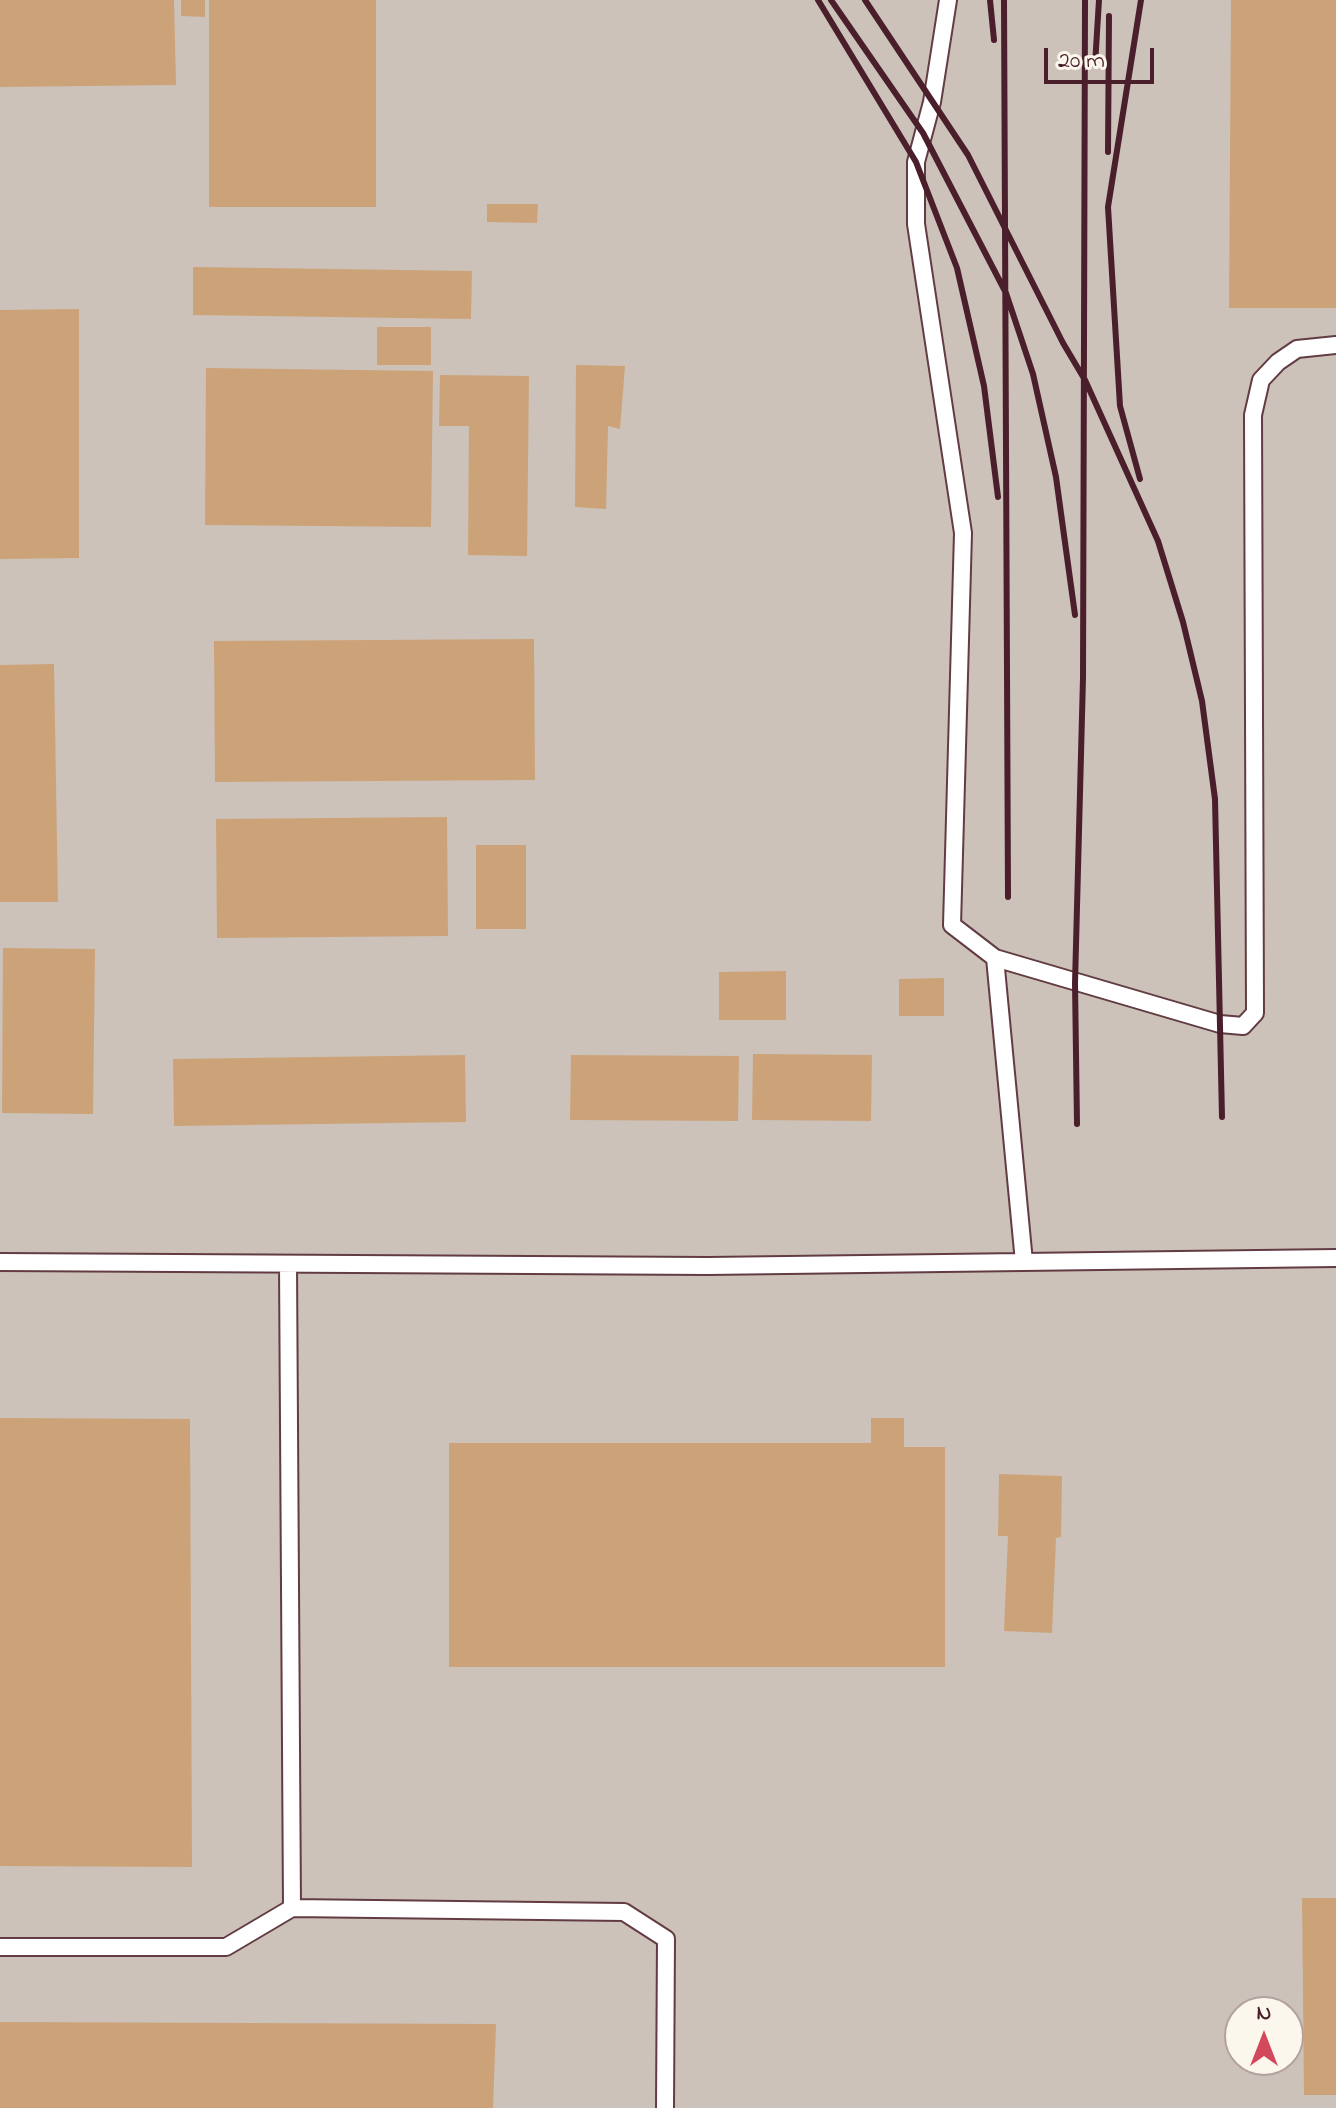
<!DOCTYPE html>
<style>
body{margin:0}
#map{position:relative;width:1336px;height:2108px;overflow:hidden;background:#e8e2c1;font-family:"Indie Flower",sans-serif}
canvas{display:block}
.north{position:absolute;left:1224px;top:1996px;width:80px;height:80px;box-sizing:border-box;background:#fbf7ec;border:2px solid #b4a19f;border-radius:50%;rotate:0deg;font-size:22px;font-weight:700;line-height:32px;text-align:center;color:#4a1f2b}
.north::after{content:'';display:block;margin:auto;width:28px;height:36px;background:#d1495b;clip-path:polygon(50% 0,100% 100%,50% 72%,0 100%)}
.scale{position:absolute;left:1044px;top:48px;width:110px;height:36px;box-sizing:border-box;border:4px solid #4a1f2b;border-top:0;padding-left:10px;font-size:24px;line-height:28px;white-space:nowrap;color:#4a1f2b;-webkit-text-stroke:6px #fbf7ec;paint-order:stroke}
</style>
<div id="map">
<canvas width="1336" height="2108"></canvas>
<div class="north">N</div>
<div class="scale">20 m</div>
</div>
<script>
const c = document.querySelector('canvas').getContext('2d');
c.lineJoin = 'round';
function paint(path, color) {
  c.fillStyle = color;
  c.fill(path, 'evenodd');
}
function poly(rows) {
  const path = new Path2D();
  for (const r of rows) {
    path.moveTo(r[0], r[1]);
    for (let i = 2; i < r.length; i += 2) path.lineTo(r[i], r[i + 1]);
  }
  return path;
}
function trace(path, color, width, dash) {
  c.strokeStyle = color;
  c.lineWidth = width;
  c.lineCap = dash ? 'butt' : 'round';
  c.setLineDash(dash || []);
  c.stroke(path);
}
paint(poly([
 [0,0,1336,0,1336,2108,0,2108],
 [1240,2012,1288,2012,1288,2060,1240,2060]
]), '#ccc2b9');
paint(poly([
 [0,0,174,0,176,85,0,87],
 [181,0,205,0,205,17,181,16],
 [209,0,376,0,376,207,209,207],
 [1231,0,1336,0,1336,308,1229,308],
 [487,204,538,204,537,223,487,222],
 [193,267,472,271,471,319,193,315],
 [79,309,79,558,0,559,0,310],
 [377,327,431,327,431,365,377,365],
 [576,365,625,366,620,429,608,426,606,509,575,507],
 [206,368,433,371,431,527,205,525],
 [440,375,529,376,527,556,468,555,469,426,439,426],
 [534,639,535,780,215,782,214,641],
 [54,664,58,902,0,902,0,665],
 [447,817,448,936,217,938,216,819],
 [476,845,526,845,526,929,476,929],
 [3,948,95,949,93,1114,2,1113],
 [786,971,786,1020,719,1020,719,972],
 [944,978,944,1016,899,1016,899,979],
 [753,1054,872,1055,871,1121,752,1120],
 [465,1055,466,1122,174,1126,173,1059],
 [571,1055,739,1056,738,1121,570,1120],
 [0,1418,190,1419,192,1867,0,1866],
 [871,1418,904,1418,904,1447,945,1447,945,1667,449,1667,449,1443,871,1443],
 [999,1474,1062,1476,1061,1537,1056,1538,1052,1633,1004,1631,1008,1536,998,1536],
 [1302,1898,1336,1898,1336,2095,1304,2095],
 [0,2022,496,2024,493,2108,0,2108]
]), '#cca379');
const lane = poly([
 [948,0,932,102,916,162,916,224,963,533,952,925,995,958,1024,1262],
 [995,958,1220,1024,1243,1026,1255,1013,1253,415,1261,380,1278,362,1297,349,1336,345],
 [0,1262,708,1266,1336,1258],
 [288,1264,292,1908],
 [0,1947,226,1947,292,1908,624,1912,666,1939,665,2108]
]);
trace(lane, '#623c42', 20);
trace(lane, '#fff', 16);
trace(poly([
 [818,0,916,162,957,268,984,386,998,497],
 [831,0,923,133,1006,293,1033,374,1056,477,1075,615],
 [865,0,968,155,1063,343,1085,380,1158,541,1183,622,1202,701,1215,799,1222,1117],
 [990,0,994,40],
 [1004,0,1008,897],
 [1095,65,1099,0],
 [1108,152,1109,16],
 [1140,479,1120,406,1108,207,1141,0],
 [1077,1124,1075,983,1083,678,1085,0]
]), '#4a1f2b', 6);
</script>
